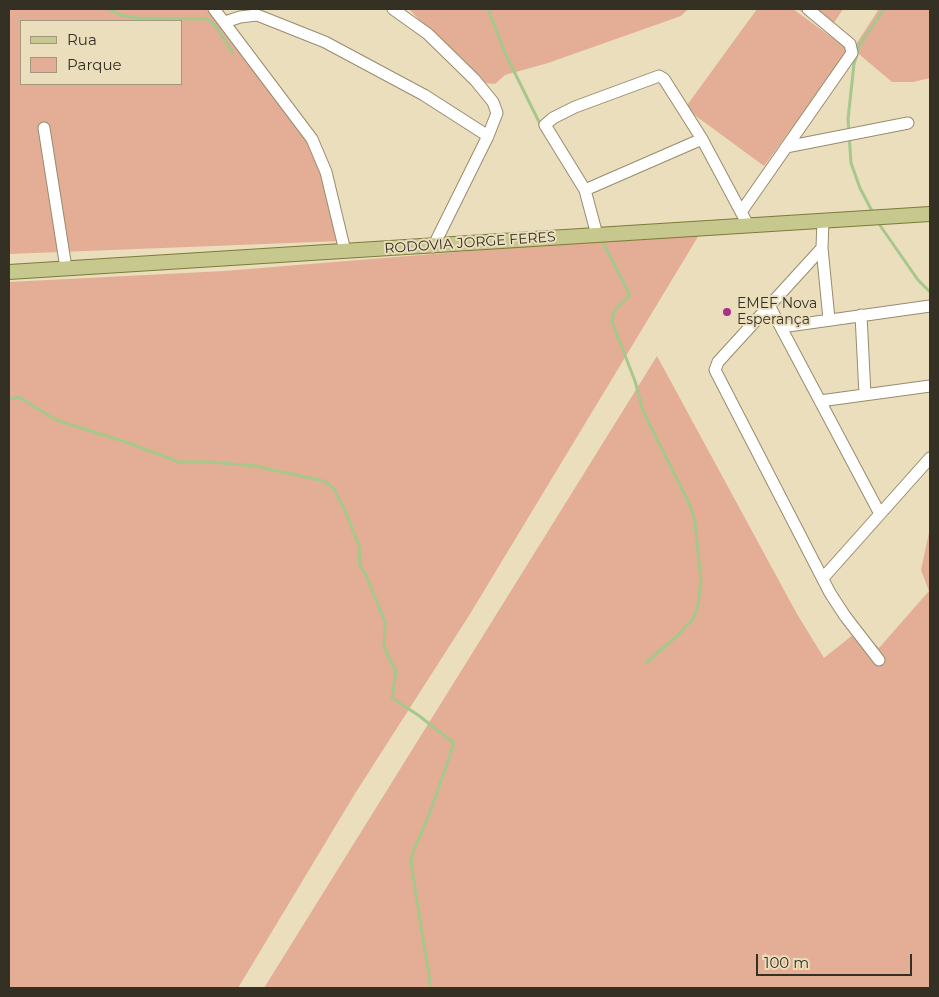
<!DOCTYPE html>
<meta charset="utf-8">
<style>
body{margin:0}
#map{position:relative;width:939px;height:997px;overflow:hidden;background:#eadebd;font-family:Montserrat,sans-serif}
canvas{display:block}
.frame{position:absolute;inset:0;border:10px solid #353024;pointer-events:none}
.legend{position:absolute;left:20px;top:20px;width:162px;height:65px;box-sizing:border-box;background:#eadebd;border:1px solid #a29880;margin:0;padding:6px 9px;list-style:none;font-size:15px;color:#353024}
.legend li{display:flex;align-items:center;gap:10px;height:25px}
.legend b{width:25px;border:1px solid #a29880}
.scale{position:absolute;left:756px;top:954px;width:156px;height:22px;box-sizing:border-box;border:2px solid #353024;border-top:0;padding-left:6px;font-size:15px;line-height:18px;white-space:nowrap;color:#353024;-webkit-text-stroke:4px #eadebd;paint-order:stroke}
</style>
<div id="map">
<canvas width="939" height="997"></canvas>
<div class="frame"></div>
<ul class="legend">
<li><b style="height:6px;background:#c7c88d"></b>Rua</li>
<li><b style="height:14px;background:#e3ae95"></b>Parque</li>
</ul>
<div class="scale">100 m</div>
</div>
<script>
const c = document.querySelector('canvas').getContext('2d');
c.lineJoin = 'round';
function paint(path, color) {
  c.fillStyle = color;
  c.fill(path, 'evenodd');
}
function poly(rows) {
  const path = new Path2D();
  for (const r of rows) {
    path.moveTo(r[0], r[1]);
    for (let i = 2; i < r.length; i += 2) path.lineTo(r[i], r[i + 1]);
  }
  return path;
}
function trace(path, color, width, dash) {
  c.strokeStyle = color;
  c.lineWidth = width;
  c.lineCap = dash ? 'butt' : 'round';
  c.setLineDash(dash || []);
  c.stroke(path);
}
function write(font, color, halo, rows, align = 'center') {
  c.font = font + ' Montserrat,sans-serif';
  c.lineWidth = 4;
  c.setLineDash([]);
  c.textBaseline = 'middle';
  c.strokeStyle = halo;
  c.fillStyle = color;
  for (const [text, x, y, turn = 0] of rows) {
    c.save();
    c.translate(x, y);
    c.rotate((+turn || 0) * Math.PI / 180);
    c.textAlign = isNaN(turn) ? turn : align;
    if (halo) c.strokeText(text, 0, 0);
    c.fillText(text, 0, 0);
    c.restore();
  }
}
paint(poly([
 [9,9,214,9,319,155,341,241,9,254],
 [21,21,181,21,181,84,21,84],
 [409,9,688,9,681,16,548,63,505,75,495,84,486,83,468,71],
 [757,9,793,9,849,50,764,166,685,108],
 [798,9,843,9,828,32],
 [879,9,930,9,930,78,913,82,892,82,853,49],
 [699,235,470,614,356,792,238,988,9,988,9,282,224,271,616,239],
 [657,356,797,614,824,658,859,630,879,648,929,591,921,570,930,528,930,988,264,988]
]), '#e3ae95');
trace(poly([
 [109,9,121,15,137,18,207,19,215,25,233,53],
 [488,9,506,55,541,126],
 [873,213,860,188,851,163,848,119,854,64,860,44,884,9],
 [877,221,918,280,930,292],
 [601,239,630,295,614,311,612,322,635,381,643,411,690,505,695,522,701,581,698,605,693,619,677,636,646,663],
 [9,399,19,397,56,420,123,441,179,462,210,462,255,466,324,481,334,489,346,513,359,546,360,566,366,575,385,622,384,648,396,671,392,698,418,715,454,743,432,807,412,855,411,863,431,988]
]), '#a6c88c', 3);
const minor = poly([
 [214,9,312,139,326,172,345,251],
 [393,9,428,34,475,80,493,102,497,113,488,136,433,247],
 [225,22,240,17,257,15,325,42,424,95,488,136],
 [44,128,66,268],
 [786,147,908,123],
 [585,190,702,139],
 [741,212,852,53,850,44,808,9],
 [823,220,822,248,829,319],
 [597,235,585,190,545,125,553,118,575,107,659,76,664,79,702,139,748,225],
 [822,248,718,362,715,370,830,593,845,616,879,660],
 [769,305,880,514],
 [861,315,865,395],
 [781,327,930,306],
 [820,401,930,386],
 [823,578,930,458]
]);
const major = poly([
 [9,272,930,214]
]);
trace(minor, '#988c6e', 13);
trace(major, '#7c7b37', 16);
trace(minor, '#fff', 11);
trace(major, '#c7c88d', 14);
for (const [x, y, r, color] of [
 [727,312,5,"#a93187"]
]) {
  const dot = new Path2D();
  dot.arc(x, y, r, 0, 2 * Math.PI);
  c.fillStyle = color;
  c.fill(dot);
  trace(dot, '#eadebd', 2);
}
write('14px', '#353024', '#eadebd', [
 ["RODOVIA JORGE FERES",470,243,-4]
]);
write('14px', '#353024', '#eadebd', [
 ["EMEF Nova",737,304],
 ["Esperança",737,320]
], 'left');
</script>
